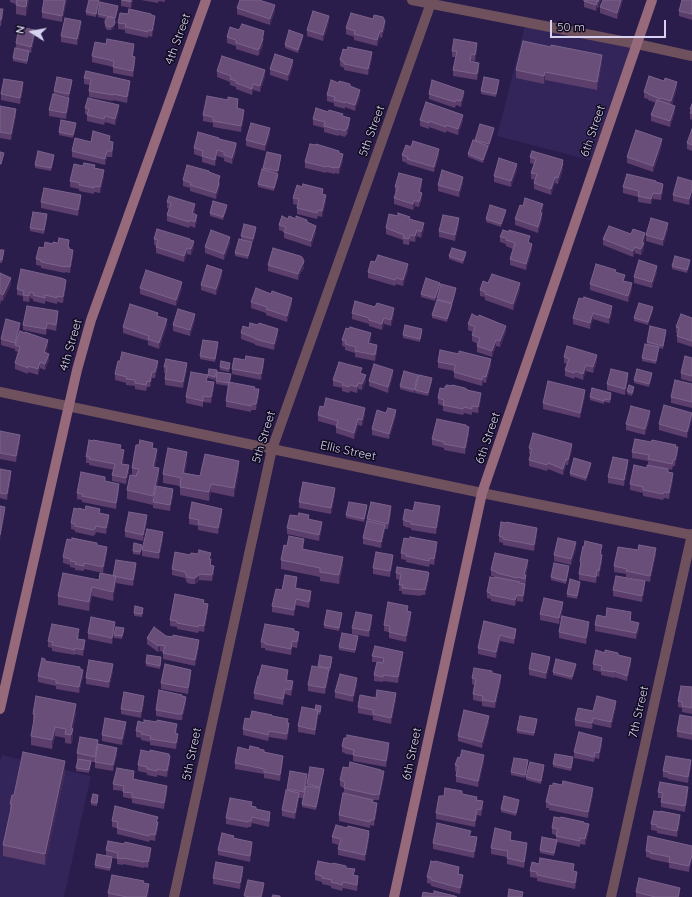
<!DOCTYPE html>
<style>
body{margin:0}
#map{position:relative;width:692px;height:897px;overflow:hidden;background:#2a1c4b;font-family:Quicksand,sans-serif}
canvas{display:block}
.north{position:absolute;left:12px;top:12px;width:40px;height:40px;-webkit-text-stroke:3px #110b20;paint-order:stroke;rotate:281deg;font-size:11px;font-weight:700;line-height:16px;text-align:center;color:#d7d2f0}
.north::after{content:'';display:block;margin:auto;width:14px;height:18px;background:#d7d2f0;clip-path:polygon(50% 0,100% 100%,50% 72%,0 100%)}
.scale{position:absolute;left:550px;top:20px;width:116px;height:18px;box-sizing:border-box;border:2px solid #d7d2f0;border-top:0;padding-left:5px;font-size:12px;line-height:14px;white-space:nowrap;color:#d7d2f0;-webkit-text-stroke:3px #110b20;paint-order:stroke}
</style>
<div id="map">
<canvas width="692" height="897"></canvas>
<div class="north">N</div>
<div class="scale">50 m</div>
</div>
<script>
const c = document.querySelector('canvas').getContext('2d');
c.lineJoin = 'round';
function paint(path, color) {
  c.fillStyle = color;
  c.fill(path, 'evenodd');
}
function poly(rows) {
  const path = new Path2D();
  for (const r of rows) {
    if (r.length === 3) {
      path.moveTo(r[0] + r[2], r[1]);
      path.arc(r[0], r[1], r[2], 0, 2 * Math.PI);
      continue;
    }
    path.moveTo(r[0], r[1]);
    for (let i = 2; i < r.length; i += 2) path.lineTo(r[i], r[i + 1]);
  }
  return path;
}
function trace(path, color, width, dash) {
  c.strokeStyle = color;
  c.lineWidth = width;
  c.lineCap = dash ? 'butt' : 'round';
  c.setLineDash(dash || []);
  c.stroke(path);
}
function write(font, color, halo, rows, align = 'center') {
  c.font = font + ' Quicksand,sans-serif';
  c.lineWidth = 3;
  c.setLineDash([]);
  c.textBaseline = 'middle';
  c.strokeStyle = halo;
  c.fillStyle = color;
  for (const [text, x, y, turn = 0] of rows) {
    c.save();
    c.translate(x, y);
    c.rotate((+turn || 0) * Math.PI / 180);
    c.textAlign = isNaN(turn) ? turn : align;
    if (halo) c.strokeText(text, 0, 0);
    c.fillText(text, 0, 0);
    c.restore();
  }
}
paint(poly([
 [526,22,637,44,597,162,497,136],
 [2,755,91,776,64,897,0,897,0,762]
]), '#332459');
trace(poly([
 [412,0,637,44,692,56],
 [0,392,482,493,692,535],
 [174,897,272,449,432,0],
 [611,897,692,534]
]), '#6e515d', 10);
trace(poly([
 [0,709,77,370,91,320,206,0],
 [394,897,482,493,652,0]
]), '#96697b', 10);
paint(poly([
 [10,0,29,0,26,16,16,14,16,4,10,2],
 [67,0,62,22,42,18,42,12],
 [121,0,133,0,131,8,121,6],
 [141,0,165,0,165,2,159,1,158,3],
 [584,0,601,0,598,8,597,7,596,11,584,7],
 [603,0,623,0,617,19,600,13,600,7],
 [692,0,692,20,679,16,679,11],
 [99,3,96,17,86,15,86,12],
 [237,8,275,11,270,25,237,14],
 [0,9,3,15,1,26,0,26],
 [118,9,115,21,114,28,111,30,107,30,105,27,105,24,107,19,98,17,98,14],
 [128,14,151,15,155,22,152,37,148,36,148,38,125,33,125,30,118,29,118,23],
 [329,22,323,41,307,36,307,30],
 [81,27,77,45,61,42,61,36],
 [385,27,382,38,380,37,377,46,354,40,354,37,346,34,346,28],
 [239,30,264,37,263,41,263,45,259,55,259,54,258,56,236,49,236,46,227,43,227,37],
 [35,36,31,53,29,52,27,64,13,61,13,58,16,48,16,43],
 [303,38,298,53,285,48,285,45],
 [477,49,475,61,471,60,471,61,479,69,477,80,453,76,453,70,456,57,452,57,452,51],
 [134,50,133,56,135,62,133,77,113,73,113,67,92,62,92,56],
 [347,50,372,58,368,75,344,70,344,68,340,66,340,60],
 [602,64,597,90,545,80,544,84,516,78,516,70],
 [293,66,288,81,270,75,270,69],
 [217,71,265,76,260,92,253,90,252,95,236,89,236,87,230,85,230,82,217,77],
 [84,78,130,87,127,103,113,100,113,101,89,97,89,91,90,85,84,84],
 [72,83,69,97,54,94,54,91],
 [499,83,496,97,481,94,481,91],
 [350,86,360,95,355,111,345,107,345,109,334,106,334,103,327,101,327,95],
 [23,88,20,104,1,100,1,94],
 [677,88,672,105,675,112,670,127,651,121,651,115,656,103,648,100,648,99,644,98,644,92],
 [429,94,464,96,461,107,456,105,455,108,429,99],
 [69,104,66,119,49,116,49,110],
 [692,104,692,120,690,119,690,109],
 [238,105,238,108,244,116,241,132,213,127,213,123,203,121,203,115],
 [0,106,16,115,11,140,0,138],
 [85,108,119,111,115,125,105,122,104,125,87,121,87,114,85,114],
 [343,116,350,124,347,135,346,135,345,137,339,135,338,136,324,132,324,128,313,125,313,119],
 [420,120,463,121,458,135,446,131,446,133,429,127,429,129,420,126],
 [76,126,73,138,59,135,59,132],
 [692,129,692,151,687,149,687,143],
 [494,131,488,149,483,163,468,157,468,154,475,140],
 [270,134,265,151,246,146,246,140],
 [219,139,236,151,232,164,224,161,224,158,217,156,215,166,202,162,202,157,194,154,194,148],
 [91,142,110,142,113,148,112,157,107,157,105,165,72,157,72,151],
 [662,145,653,172,627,163,627,157],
 [339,153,343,160,339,174,335,173,335,174,326,172,326,173,305,168,305,162],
 [402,155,439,155,434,172,407,164,407,163,402,161],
 [530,157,563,160,563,169,558,184,555,183,551,195,534,189,534,183,535,180,531,179,531,173,534,164,530,163],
 [54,158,51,171,35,168,35,165],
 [281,158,277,174,278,177,274,191,258,187,258,184,263,170,263,168],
 [95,168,104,176,100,193,94,192,94,194,79,191,79,189,70,187,70,181],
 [517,170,511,187,494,182,494,176],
 [209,172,220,181,219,189,216,199,190,191,190,188,183,186,183,180],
 [692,181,692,195,689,205,673,201,673,195],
 [463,183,459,197,438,191,438,185],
 [656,183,663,190,661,200,653,199,651,204,638,202,638,197,623,193,623,187],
 [422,185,420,193,422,199,419,207,415,206,413,210,394,204,394,198,396,193,395,192,395,187],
 [323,194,326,201,322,217,318,216,317,219,297,214,297,205,293,204,293,198],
 [81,201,78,216,41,208,41,202],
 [167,202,195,209,194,214,197,221,195,228,190,226,189,228,167,221,167,215,170,209,167,208],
 [227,208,223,220,210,216,210,213],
 [543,210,542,213,542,219,538,233,515,225,515,219],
 [506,213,501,227,486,222,486,219],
 [47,217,44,234,30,231,30,228],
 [288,219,307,223,316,232,311,247,284,238,284,232,279,230,279,225],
 [410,219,424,229,421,238,417,236,415,242,410,241,409,245,403,244,403,240,386,234,386,228],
 [459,224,455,241,439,237,439,231],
 [668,229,663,246,646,241,646,235],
 [256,230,253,242,241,239,241,236],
 [500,237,530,243,532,250,526,270,510,265,510,259,513,249,506,246,506,244,500,242],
 [154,239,190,240,194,247,191,255,187,254,184,262,156,253,156,245,154,245],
 [603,239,645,239,644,243,644,249,641,255,635,253,633,257,603,245],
 [230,243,224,260,205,253,205,247],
 [252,245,248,259,235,256,235,253],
 [69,247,73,256,70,273,65,272,65,273,41,268,41,266,36,265,36,259,44,248],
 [0,250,4,253,2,263,0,263],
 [466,255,463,264,449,259,449,256],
 [375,262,408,270,403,286,396,284,395,286,368,278,368,272],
 [690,263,687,273,672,269,672,266],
 [268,265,304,267,303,270,301,272,298,280,268,271],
 [657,272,652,288,634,283,634,277],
 [0,273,11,284,3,301,1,300,0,306],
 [222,276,216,295,201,290,201,285],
 [61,279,66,286,63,303,57,302,57,304,45,301,45,304,33,301,33,299,30,298,29,302,23,301,23,296,17,295,17,289],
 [625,281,632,289,628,302,590,290,590,284],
 [488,283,520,289,513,310,485,300,485,297,480,296,480,290],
 [441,284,456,291,452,305,452,307,447,322,432,318,432,315,437,300],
 [440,286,435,301,421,297,421,294],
 [140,288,182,288,176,306,140,294],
 [579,298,612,312,609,324,593,319,590,329,573,324,573,318],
 [251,302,292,304,287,322,266,315,266,313,251,308],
 [653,310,648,325,634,321,634,318],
 [352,313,394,314,391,326,384,324,382,330,369,326,369,324,352,319],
 [158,316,167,325,159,349,148,345,148,341,123,333,123,327],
 [58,317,56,331,47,329,46,335,23,330,23,325],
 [692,318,692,347,677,342,677,333,676,333,676,327],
 [195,320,190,336,173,331,173,325],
 [468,324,506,332,500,347,496,346,492,357,477,352,477,346,478,344,472,341,472,335,473,332,468,330],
 [20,329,19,331,48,346,46,353,49,360,45,370,40,368,38,375,28,372,28,374,15,369,15,363,18,352,15,351,15,349,1,345,1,339],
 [422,332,420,342,403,338,403,335],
 [241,333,278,335,274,350,255,345,255,344,241,339],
 [666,333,663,349,659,348,656,364,642,361,642,358,647,345,647,342],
 [371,339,370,344,377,351,375,361,355,357,355,353,345,350,345,347,342,346,342,340],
 [218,346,215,362,200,359,200,356],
 [564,357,597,361,593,373,586,371,583,380,575,377,574,379,565,376,565,370,567,364,564,363],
 [692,358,692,382,681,379,681,373],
 [438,362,491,365,486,383,483,382,482,386,454,378,454,371,438,368],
 [264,365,261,380,232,374,232,369],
 [158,366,155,378,152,378,150,387,147,387,146,391,135,389,135,386,126,385,126,383,115,380,115,374],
 [230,366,229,372,220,370,220,367],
 [164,367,187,369,183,388,165,385,165,379,166,373,164,373],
 [217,373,215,380,208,378,208,375],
 [362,374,366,381,362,390,358,389,357,393,350,391,349,393,342,391,342,388,333,386,333,380],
 [393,376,388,393,369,386,369,381],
 [652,376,649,387,634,383,634,380],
 [231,377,230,382,255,389,259,395,256,410,251,410,251,412,226,407,226,401,228,386,216,384,216,381],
 [418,378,414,393,400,389,400,386],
 [628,379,625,395,607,390,607,384],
 [208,381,214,388,211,403,203,402,203,407,186,403,186,397],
 [432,381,428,396,415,393,415,390],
 [692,384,692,408,671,403,671,397],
 [445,389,465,389,481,399,478,413,472,412,472,415,464,413,463,415,443,411,443,406,438,404,438,398],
 [634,390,632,396,627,394,627,391],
 [585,396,580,418,543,409,543,403],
 [611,396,610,403,604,402,604,404,590,400,590,397],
 [692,413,687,438,659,430,659,424],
 [365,414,362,426,358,425,354,439,336,433,336,426,318,421,318,415],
 [396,416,389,439,372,435,372,429],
 [650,417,645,435,626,430,626,424],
 [466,427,469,433,465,454,444,450,444,448,432,445,432,439],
 [0,431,20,441,16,462,0,459],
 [676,447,678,453,675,466,673,466,672,470,668,469,668,472,673,479,669,499,664,498,663,500,643,496,643,493,630,490,630,484,647,468,648,465,648,461,632,458,632,452],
 [153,448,157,458,155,467,159,477,157,486,173,495,170,511,153,508,153,504,153,505,127,499,127,490,132,475,132,468],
 [529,448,572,450,568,465,566,465,563,475,548,469,547,471,529,466,529,460,531,455,529,454],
 [121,449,124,456,123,464,129,471,126,484,112,481,112,475,114,470,89,465,89,463,86,463,86,457],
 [187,461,185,473,200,476,239,469,234,497,211,492,209,501,180,495,180,486,163,483,163,474],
 [591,466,586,481,570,476,570,473],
 [628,466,624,486,608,483,608,477],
 [0,469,11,477,7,500,0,498],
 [105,481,119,490,116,509,82,502,82,500,77,499,77,493],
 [335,494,331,514,299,508,299,502],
 [367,508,364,522,346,518,346,515],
 [413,511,440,512,436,534,411,530,411,528,405,527,405,526,403,526,403,520],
 [391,512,388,529,385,529,381,548,363,544,363,538,367,519],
 [100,513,109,521,106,534,96,532,95,535,94,535,93,536,75,532,75,530,71,529,71,523],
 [222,515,218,534,198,530,198,526,189,524,189,518],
 [309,519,322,528,319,541,287,534,287,528],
 [147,521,143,541,125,537,125,531],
 [537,534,534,551,503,545,503,543,499,542,499,536],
 [163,538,159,559,142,556,142,550],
 [97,545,107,552,103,573,84,569,84,571,75,570,75,568,70,567,70,565,63,563,63,557],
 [304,547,303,549,343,565,339,584,320,581,320,577,281,569,281,560],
 [142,548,140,555,133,554,133,551],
 [437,548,434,565,430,564,429,567,406,562,406,560,401,559,401,553],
 [576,548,571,565,554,561,554,555],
 [602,551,601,555,602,561,599,577,597,576,596,583,579,580,579,574,580,567,580,561],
 [656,554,650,582,626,577,626,574,614,572,614,566],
 [211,559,211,566,214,572,212,581,199,580,198,582,195,584,191,584,187,583,185,578,172,575,172,569],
 [393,561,390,577,373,574,373,568],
 [528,566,526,575,526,581,525,585,525,590,523,602,517,601,515,606,491,601,491,599,487,598,487,592,495,577,491,576,491,570],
 [136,569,133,586,116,583,113,601,92,596,89,611,58,605,58,596,99,580],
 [569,569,566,584,551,580,551,577],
 [396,573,429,579,425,595,421,595,421,596,402,594,402,591,399,591,400,580,396,579],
 [297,583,296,588,311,597,309,608,296,605,294,616,272,612,272,606,282,590],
 [580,585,577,599,567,597,567,594],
 [645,587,642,602,613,596,613,590],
 [204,603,208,610,204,632,199,631,198,633,177,629,177,627,170,626,170,620],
 [563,608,559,624,540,620,540,614],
 [143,611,142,617,134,616,134,613],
 [408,612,411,618,406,642,389,638,389,632,384,631,384,625],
 [342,616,339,631,324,628,324,625],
 [631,618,631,621,639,629,636,639,595,631,595,625],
 [372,621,369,637,352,634,352,628],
 [484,621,516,635,514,644,500,641,496,658,478,654,478,648],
 [589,627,586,644,559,638,559,632],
 [115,628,112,644,88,639,88,633],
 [124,631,122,639,114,638,114,635],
 [294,631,299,638,297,648,292,647,291,655,265,650,265,648,261,648,261,642],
 [79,635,78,639,85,646,83,656,75,654,75,655,52,651,52,648,48,647,48,641],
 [166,636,199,646,195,666,163,659,163,652,160,651,158,652,147,644,147,638],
 [358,639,355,653,339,650,339,647],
 [618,655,631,664,627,681,614,677,614,678,601,675,601,672,593,670,593,664],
 [372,656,403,657,398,683,383,681,383,682,374,681,374,675,377,662,372,662],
 [161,660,160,669,146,666,146,663],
 [332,660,330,671,329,671,329,675,325,694,308,691,308,685,318,667,318,666],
 [45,661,83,676,79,693,56,689,56,686,38,682,38,676],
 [550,663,546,679,529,675,529,669],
 [576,667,572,680,553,675,553,672],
 [113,670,109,688,86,684,86,678],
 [492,673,501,681,495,708,482,706,482,702,473,700,473,694,474,685,472,684,472,678],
 [191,675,188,694,161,689,161,683],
 [259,676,288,676,287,680,293,687,291,696,285,694,283,705,254,699,254,693],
 [357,684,353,702,335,698,335,692],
 [692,687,692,714,682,712,682,708,678,707,678,701],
 [182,696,186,703,182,720,178,720,156,716,156,710],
 [376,698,396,699,391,724,373,720,373,716,358,713,358,707],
 [144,702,141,718,121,714,121,709],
 [616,707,611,728,593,724,592,729,575,726,575,720,593,711],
 [321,709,320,715,318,714,315,735,298,732,298,726,315,710],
 [76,713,73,729,73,738,71,744,65,743,65,738,55,736,52,749,31,745,31,736,34,723,33,722,33,714],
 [272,716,288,723,289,729,287,740,269,737,268,741,243,735,243,729,250,719],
 [692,717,692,740,677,737,677,731],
 [489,722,482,748,458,741,458,736],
 [537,722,534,736,517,733,517,730],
 [126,728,122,745,102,741,102,735],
 [177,730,176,733,178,740,176,749,150,745,150,742,141,740,141,738,136,737,136,731],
 [602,744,599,759,595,758,594,762,574,758,574,752],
 [98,746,117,754,113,771,95,768,95,762,91,762,89,773,76,771,78,759,77,759,77,753],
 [342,746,389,749,386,767,353,761,353,755,345,754,345,753,342,752],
 [259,749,264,752,283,762,280,781,264,778,264,774,235,769,235,763,249,750],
 [169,756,170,762,167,777,157,775,157,777,147,775,147,773,138,771,138,765],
 [573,760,571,771,553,767,553,764],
 [484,761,478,787,456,782,456,776,457,772,455,771,455,765],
 [528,763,525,778,511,775,511,772],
 [691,766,688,783,668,779,668,778,663,777,663,771],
 [349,768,381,771,384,777,379,800,373,800,373,802,377,809,374,826,370,825,370,828,339,821,339,815,344,793,344,788,340,786,340,780],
 [544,768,541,784,526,780,526,777],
 [324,772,316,810,302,807,302,804,307,784],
 [65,773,45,865,3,856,3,845,10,813,10,804,14,795],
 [134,777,134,780,167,792,164,809,132,803,132,799,123,797,123,791,113,790,113,784],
 [307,780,304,798,299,798,295,819,282,816,282,810,287,789],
 [658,792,688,793,685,812,661,807,661,798,658,798],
 [462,794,477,800,483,807,481,816,477,815,475,827,436,819,436,813,444,796],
 [593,794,588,818,549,810,549,808,546,808,546,802],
 [98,798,97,806,91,805,91,802],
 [519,803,516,816,501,812,501,809],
 [252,806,270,818,269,827,252,823,251,827,248,827,248,828,226,824,226,818],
 [112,821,158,822,158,828,155,841,150,840,149,842,117,834,117,828,112,827],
 [680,821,677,837,657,833,657,831,651,830,651,824],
 [584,823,589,830,585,845,580,844,580,847,557,842,554,856,540,853,540,850,556,840,556,835,552,834,552,828],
 [369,833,369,839,365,861,338,855,338,849,339,845,332,843,332,837],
 [471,836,477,843,474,858,433,849,433,843],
 [234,838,252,848,250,862,218,855,218,850],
 [511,838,511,840,527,849,524,868,507,864,507,857,491,854,491,848],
 [692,846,689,872,669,868,669,863,650,859,650,858,646,857,646,851],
 [106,850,151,854,148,868,144,867,144,868,123,864,123,865,117,864,117,859,112,858,110,871,95,868,95,865,106,856],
 [539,864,574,871,577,878,575,889,537,881,537,878,530,877,530,871],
 [346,868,354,876,358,882,357,891,343,888,342,891,331,888,331,886,322,884,322,882,315,880,315,874],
 [243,873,240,889,213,884,213,878],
 [459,873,459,874,463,881,460,894,431,886,431,884,427,883,427,877],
 [149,890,148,897,108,897,108,893],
 [636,892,680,894,679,897,636,897]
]), '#5b3e6b');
paint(poly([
 [27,0,29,0,26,16,26,7],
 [65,0,67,0,62,22,62,16],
 [131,0,133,0,131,8],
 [599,0,601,0,598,8,598,2],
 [621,0,623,0,617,19,617,13],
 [597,1,597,7,596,11,596,5],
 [275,5,275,11,270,25,270,19],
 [3,9,3,15,1,26,1,20],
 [155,16,155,22,152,37,152,31],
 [329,16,329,22,323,41,323,35],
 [81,21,81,27,77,45,77,39],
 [115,21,114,28,111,30,111,27],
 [385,21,385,27,382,38,382,32],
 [35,30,35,36,31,53,31,47],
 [264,31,264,37,263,41,263,45,259,55,259,49],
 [380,31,380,37,377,46,377,40],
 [303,35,303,38,298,53,298,50],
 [477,43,477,49,475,61,475,55],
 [134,44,134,50,132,62,132,56],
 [372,52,372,58,368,75,368,69],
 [602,55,602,64,597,90,597,82],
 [135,57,135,62,133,77,133,71],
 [293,60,293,66,288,81,288,75],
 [479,63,479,69,477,80,477,74],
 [265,70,265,76,260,92,260,86],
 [545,72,545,80,544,84,544,76],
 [499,80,499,83,496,97,496,94],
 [130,81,130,87,127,103,127,97],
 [23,82,23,88,20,104,20,98],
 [677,82,677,88,671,107,671,101],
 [253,84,253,90,252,95,252,89],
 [360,90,360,95,355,111,355,105],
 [464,91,464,96,461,107,461,101],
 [69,98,69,104,66,119,66,113],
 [119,105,119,111,115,125,115,119],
 [675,106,675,112,670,127,670,121],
 [16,109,16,115,11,140,11,134],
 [244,110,244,116,241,132,241,126],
 [463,115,463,121,458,135,458,129],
 [350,118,350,124,347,135,347,129],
 [270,128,270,134,265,151,265,145],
 [494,128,494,131,489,147,489,144],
 [662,139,662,145,653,172,653,166],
 [113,142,113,148,112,157,112,151],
 [236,145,236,151,232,164,232,158],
 [488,146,488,149,483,163,483,160],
 [439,149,439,155,434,172,434,167],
 [217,150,217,156,215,166,215,160],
 [107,151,107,157,105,165,105,159],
 [343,154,343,160,339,174,339,168],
 [281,155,281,158,278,174,278,171],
 [563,160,563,169,558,184,558,178],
 [517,164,517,170,511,187,511,181],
 [104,170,104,176,100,193,100,187],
 [278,174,278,177,274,191,274,188],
 [220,176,220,181,218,188,218,182],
 [463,177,463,183,459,197,459,191],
 [555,177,555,183,551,195,551,189],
 [422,179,422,185,419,198,419,192],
 [219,183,219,189,216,199,216,193],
 [663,184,663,190,661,200,661,194],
 [692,189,692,195,689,205,689,199],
 [422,193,422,199,419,207,419,202],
 [653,193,653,199,651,204,651,199],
 [81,195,81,201,78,216,78,210],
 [326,195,326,201,322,217,322,211],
 [415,200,415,206,413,210,413,204],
 [195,204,195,209,192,219,192,213],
 [543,204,543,210,540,218,540,212],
 [227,205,227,208,223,220,223,217],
 [506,210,506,213,501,227,501,224],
 [542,213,542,219,538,233,538,227],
 [197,215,197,221,195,228,195,222],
 [459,218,459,224,455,241,455,235],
 [424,223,424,229,421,238,421,232],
 [668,223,668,229,663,246,663,240],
 [316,226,316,232,311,247,311,241],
 [256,227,256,230,253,242,253,239],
 [417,230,417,236,415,242,415,236],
 [645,233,645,239,642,248,642,242],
 [410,235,410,241,409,245,409,239],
 [230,237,230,243,224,260,224,254],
 [194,241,194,247,191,255,191,249],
 [252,242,252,245,248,259,248,256],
 [644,243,644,249,641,255,641,249],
 [532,244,532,250,526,270,526,264],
 [635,247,635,253,633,257,633,251],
 [187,248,187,254,184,262,184,256],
 [73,250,73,256,70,273,70,267],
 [466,252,466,255,463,264,463,261],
 [690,260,690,263,687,273,687,270],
 [304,261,303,270,301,272,298,280,298,274,301,267],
 [408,264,408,270,403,286,403,280],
 [657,266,657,272,652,288,652,282],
 [222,270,222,276,216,295,216,289],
 [11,278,11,284,3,301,3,295],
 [66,280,66,286,63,303,63,297],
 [182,282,182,288,176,306,176,300],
 [440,283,440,286,435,301,435,298],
 [520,283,520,289,513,310,513,304],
 [632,283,632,289,628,302,628,296],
 [456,288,456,291,452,305,452,307,447,322,447,319,452,305],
 [30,292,30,298,29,302,29,296],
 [292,298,292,304,287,322,287,316],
 [612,306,612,312,609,324,609,318],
 [653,307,653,310,648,325,648,322],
 [394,308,394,314,391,326,391,320],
 [58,311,58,317,56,331,56,325],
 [593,313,593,319,590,329,590,323],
 [195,314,195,320,190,336,190,330],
 [384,318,384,324,382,330,382,324],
 [167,319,167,325,159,349,159,343],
 [20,323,20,329,16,345,15,345,15,343],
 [47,323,47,329,46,335,46,329],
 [506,326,506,332,500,347,500,341],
 [278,329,278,335,274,350,274,344],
 [371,333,371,339,368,349,368,343],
 [48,340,48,346,44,358,44,352],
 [496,340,496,346,492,357,492,351],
 [377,345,377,351,375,361,375,355],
 [49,354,49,360,45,370,45,364],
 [597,355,597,361,593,373,593,367],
 [264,359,264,365,261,380,261,374],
 [491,359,491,365,486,383,486,377],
 [158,361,158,366,155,378,155,372],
 [40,362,40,368,38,375,38,369],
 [187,363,187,369,183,388,183,382],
 [586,365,586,371,583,380,583,374],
 [393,370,393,376,388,393,388,387],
 [152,372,152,378,150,387,150,382],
 [628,373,628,379,625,395,625,389],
 [652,373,652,376,649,387,649,384],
 [366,375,366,381,362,390,362,384],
 [418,375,418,378,414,393,414,390],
 [483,376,483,382,482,386,482,380],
 [432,378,432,381,428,396,428,393],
 [214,382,214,388,211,403,211,397],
 [358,383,358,389,357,393,357,387],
 [259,389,259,395,256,410,256,404],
 [585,390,585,396,580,418,580,413],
 [481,393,481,399,478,413,478,407],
 [365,408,365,414,362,426,362,420],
 [396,410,396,416,389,439,389,434],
 [650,411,650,417,645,435,645,429],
 [692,414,692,420,687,438,687,432],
 [358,419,358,425,354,439,354,433],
 [469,427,469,433,465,454,465,448],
 [20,435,20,441,16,462,16,456],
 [572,444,572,450,568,465,568,460],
 [678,447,678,453,675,466,675,460],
 [157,449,157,458,153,476,153,467],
 [124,450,124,456,121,470,121,464],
 [187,452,187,461,183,481,183,473],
 [566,459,566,465,563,475,563,469],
 [628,460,628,466,624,486,624,480],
 [239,461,239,469,234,497,234,488],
 [591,463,591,466,586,481,586,478],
 [129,465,129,471,126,484,126,478],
 [159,468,159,477,153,505,153,496],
 [11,471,11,477,7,500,7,494],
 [673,473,673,479,669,499,669,493],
 [119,484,119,490,116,509,116,503],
 [211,484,211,492,209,501,209,492],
 [335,488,335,494,331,514,331,508],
 [173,489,173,495,170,511,170,505],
 [391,506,391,512,388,529,388,524],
 [440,506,440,512,436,534,436,528],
 [5,507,5,513,0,541,0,535],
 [222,509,222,515,218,534,218,528],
 [109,515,109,521,106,534,106,528],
 [147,515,147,521,143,541,143,535],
 [322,522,322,528,319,541,319,535],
 [385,525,385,531,381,548,381,542],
 [537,528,537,534,534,551,534,545],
 [163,532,163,538,159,559,159,553],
 [304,539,304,547,302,558,302,549],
 [437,542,437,548,434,565,434,559],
 [576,542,576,548,571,565,571,559],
 [107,547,107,552,103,573,103,567],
 [656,548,656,554,650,582,650,576],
 [393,555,393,561,390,577,390,571],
 [602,555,602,561,599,577,599,571],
 [343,557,343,565,339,584,339,575],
 [528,560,528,566,525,579,524,575],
 [136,563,136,569,133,586,133,580],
 [214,566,214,572,212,581,212,575],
 [569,566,569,569,566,584,566,581],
 [597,570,597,576,596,583,596,577],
 [429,573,429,579,425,595,425,590],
 [199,574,199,580,198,582,195,584,195,578],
 [116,576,116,585,113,601,113,592],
 [297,577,297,583,295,594,295,588],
 [645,581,645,587,642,602,642,596],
 [580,582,580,585,577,599,577,596],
 [525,584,525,590,523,602,523,596],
 [92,587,92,596,89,611,89,602],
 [311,591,311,597,309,608,309,602],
 [517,595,517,601,515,606,515,600],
 [296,599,296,605,294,616,294,610],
 [563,602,563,608,559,624,559,618],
 [208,604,208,610,204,632,204,626],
 [411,612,411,618,406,642,406,636],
 [372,615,372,621,369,637,369,631],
 [115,622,115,628,112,644,112,638],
 [589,622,589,627,586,644,586,638],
 [639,623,639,629,636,639,636,633],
 [516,629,516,635,514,644,514,639],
 [299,632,299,638,297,648,297,642],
 [500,635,500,641,496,658,496,652],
 [85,640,85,646,83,656,83,650],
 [199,640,199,646,195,666,195,660],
 [292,641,292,647,291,655,291,649],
 [160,645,160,651,158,652,158,646],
 [403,652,403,657,398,683,398,677],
 [550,657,550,663,546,679,546,673],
 [631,658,631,664,627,681,627,676],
 [113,664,113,670,109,688,109,682],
 [576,664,576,667,572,680,572,677],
 [329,669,329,675,325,694,325,688],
 [83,670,83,676,79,693,79,687],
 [191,670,191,675,188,694,188,688],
 [288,670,288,676,286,686,286,680],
 [501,675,501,681,495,708,495,702],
 [357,678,357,684,353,702,353,696],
 [293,681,293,687,291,696,291,690],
 [285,689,285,694,283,705,283,699],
 [396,693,396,699,391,724,391,718],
 [144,696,144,702,141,718,141,712],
 [186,697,186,703,182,720,182,714],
 [616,701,616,707,611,728,611,722],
 [76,704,76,713,73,729,73,738,71,744,71,728],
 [318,710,318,716,315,735,315,730],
 [489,716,489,722,482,748,482,742],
 [593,718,593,724,592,729,592,723],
 [126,722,126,728,122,745,122,739],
 [289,723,289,729,287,740,287,734],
 [55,727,55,736,52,749,52,740],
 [178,734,178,740,176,749,176,743],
 [602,738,602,744,599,759,599,753],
 [98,740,98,746,95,763,95,757],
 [389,743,389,749,386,767,386,761],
 [117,748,117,754,113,771,113,765],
 [169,754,170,762,167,777,167,771],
 [484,755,484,761,478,787,478,781],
 [283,756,283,762,280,781,280,775],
 [691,760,691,766,688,783,688,777],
 [65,761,65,773,45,865,45,854],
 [544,765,544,768,541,784,541,781],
 [324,769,324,772,320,790,320,787],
 [384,771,384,777,379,800,379,795],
 [307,774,307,780,304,798,304,792],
 [167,786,167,792,164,809,164,803],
 [688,787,688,793,685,812,685,806],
 [320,788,320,791,316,810,316,807],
 [593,788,593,794,588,818,588,812],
 [299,793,299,799,295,819,295,813],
 [483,801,483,807,481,816,481,810],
 [377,803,377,809,374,826,374,820],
 [477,809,477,815,475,827,475,821],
 [270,812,270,818,269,827,269,821],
 [680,815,680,821,677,837,677,831],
 [158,822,158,828,155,841,155,835],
 [589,824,589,830,585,845,585,839],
 [369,833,369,839,365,861,365,855],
 [477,837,477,843,474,858,474,852],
 [252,842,252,848,250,862,250,856],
 [527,843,527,849,524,868,524,862],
 [151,848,151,854,148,868,148,862],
 [692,855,692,861,689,872,689,866],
 [243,867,243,873,240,889,240,883],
 [577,872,577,878,575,889,575,883],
 [463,875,463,881,460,894,460,888],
 [358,876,358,882,357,891,357,885],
 [264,883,264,889,262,897,261,897],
 [149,884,149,890,148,897,146,897],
 [680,888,680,894,679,897,678,897]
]), '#422a58');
const building = poly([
 [17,0,27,0,26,7,16,5,17,0],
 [44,0,65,0,62,16,42,12,44,0],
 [89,0,99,0,96,14,86,12,89,0],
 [122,0,131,0,131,2,122,0],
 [240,0,259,0,275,5,270,19,237,8,240,0],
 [584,0,599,0,598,2,597,1,596,5,584,1,584,0],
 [603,0,621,0,617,13,600,7,603,0],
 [682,0,692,0,692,14,679,11,682,0],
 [100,2,118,6,115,18,98,14,100,2],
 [0,9,3,9,1,20,0,20,0,9],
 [129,9,151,14,151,15,155,16,152,31,148,30,148,32,125,27,126,24,118,23,120,13,128,14,129,9],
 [313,11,329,16,323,35,307,30,313,11],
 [351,13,373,19,374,15,383,17,385,21,382,32,380,31,377,40,354,34,355,31,346,28,351,13],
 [110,22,5],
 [65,18,81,21,77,39,61,36,65,18],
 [242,24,264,31,262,39,263,39,259,49,259,48,258,50,236,43,236,40,227,37,230,27,239,30,242,24],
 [19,27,35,30,31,47,16,43,19,27],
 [289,30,303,35,298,50,285,45,289,30],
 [107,39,134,44,132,56,135,57,133,71,113,67,114,61,92,56,95,42,106,44,107,39],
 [454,39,477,43,475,55,471,54,470,61,479,63,477,74,453,70,457,51,452,51,454,39],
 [523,41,551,47,551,45,602,55,597,82,545,72,544,76,516,70,523,41],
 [348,47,372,52,368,69,344,64,344,62,340,60,343,49,347,50,348,47],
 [15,48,29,51,27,61,13,58,15,48],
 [275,54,293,60,288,75,270,69,275,54],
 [222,56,265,70,260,86,253,84,252,89,236,83,236,81,230,79,231,76,217,71,222,56],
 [86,71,130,81,127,97,113,94,113,95,89,91,91,79,84,78,86,71],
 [649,76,664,81,665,78,677,82,671,101,660,98,660,99,648,94,648,93,644,92,649,76],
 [57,77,72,80,69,94,54,91,57,77],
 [484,77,499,80,496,94,481,91,484,77],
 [4,79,23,82,20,98,1,94,4,79],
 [331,80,339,83,339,81,350,84,350,86,360,90,355,105,345,102,345,103,334,100,335,97,327,95,331,80],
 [432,80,464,91,461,101,456,100,455,102,429,94,432,80],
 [53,94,69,98,66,113,49,110,53,94],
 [207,96,228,100,228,97,238,99,237,108,244,110,241,126,213,121,213,117,203,115,207,96],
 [88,98,119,105,115,119,105,116,104,119,87,115,89,109,85,108,88,98],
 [657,100,675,106,670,121,651,115,657,100],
 [426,102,463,115,458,129,446,125,446,127,429,121,429,123,420,120,426,102],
 [692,104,692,114,690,113,692,109,690,109,692,104],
 [0,106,16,109,11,134,0,132,0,106],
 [316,108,328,112,329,110,343,114,342,116,350,118,347,129,346,129,345,131,339,129,338,130,324,126,325,122,313,119,316,108],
 [61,120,76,123,73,135,59,132,61,120],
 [251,123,270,128,265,145,246,140,251,123],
 [480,124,494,128,489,144,475,140,480,124],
 [692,129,692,145,687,143,692,129],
 [636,130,662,139,653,166,627,157,636,130],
 [93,131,110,136,109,141,113,142,112,151,107,151,105,159,72,151,75,138,91,142,93,131],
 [198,132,219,138,219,139,236,143,236,145,232,158,224,155,224,152,217,150,215,160,202,156,203,151,194,148,198,132],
 [473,140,488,146,483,160,468,154,473,140],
 [413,141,439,149,434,167,407,159,408,157,402,155,406,145,411,147,413,141],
 [310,144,316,145,316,144,339,151,339,153,343,154,339,168,335,167,335,168,326,166,326,167,305,162,310,144],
 [38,151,54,155,51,168,35,165,38,151],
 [532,151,563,160,562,163,563,163,558,178,555,177,551,189,534,183,537,174,531,173,536,159,530,157,532,151],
 [0,152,4,153,1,164,0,164,0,152],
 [267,152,281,155,278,171,263,168,267,152],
 [499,158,517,164,511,181,494,176,499,158],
 [84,163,95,165,94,168,104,170,100,187,94,186,94,188,79,185,80,183,70,181,74,164,83,166,84,163],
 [187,165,209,171,209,172,220,176,218,182,219,183,216,193,190,185,191,183,183,180,187,165],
 [262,169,278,174,274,188,258,184,262,169],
 [442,170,463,177,459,191,438,185,442,170],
 [399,173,422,179,419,192,422,193,419,202,415,200,413,204,394,198,398,187,395,187,399,173],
 [627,174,656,181,656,182,663,184,661,194,653,193,651,199,638,196,639,191,623,187,627,174],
 [678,177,692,181,692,189,689,199,673,195,678,177],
 [303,184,323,189,322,194,326,195,322,211,318,210,317,213,297,208,299,199,293,198,297,185,302,187,303,184],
 [44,188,81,195,78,210,41,202,44,188],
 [169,196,195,204,192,213,197,215,195,222,190,220,189,222,167,215,171,203,167,202,169,196],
 [525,198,543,204,540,212,542,213,538,227,515,219,520,205,523,206,525,198],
 [213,201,227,205,223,217,210,213,213,201],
 [490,205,506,210,501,224,486,219,490,205],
 [33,212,47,214,44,230,30,228,33,212],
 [398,213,410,217,409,219,424,223,421,232,417,230,415,236,410,235,409,239,403,238,404,235,386,228,389,214,398,216,398,213],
 [443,215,459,218,455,235,439,231,443,215],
 [282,216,288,219,289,216,296,219,296,216,307,220,307,222,316,226,311,241,284,232,286,227,279,225,282,216],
 [651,218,668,223,663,240,646,235,651,218],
 [244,224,256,227,253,239,241,236,244,224],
 [609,226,631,234,633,229,645,233,642,242,644,243,641,249,635,247,633,251,603,239,609,226],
 [157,229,190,239,190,240,194,241,191,249,187,248,184,256,156,247,158,240,154,239,157,229],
 [211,230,230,237,224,254,205,247,211,230],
 [503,230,509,232,509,230,530,236,528,242,532,244,526,264,510,259,515,243,506,240,507,238,500,237,503,230],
 [59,238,69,240,68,247,69,247,69,249,73,250,70,267,65,266,65,267,41,262,41,260,36,259,39,247,44,248,45,242,53,244,53,242,58,243,59,238],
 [239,239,252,242,248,256,235,253,239,239],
 [273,248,300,256,302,257,304,261,303,264,301,267,298,274,268,265,273,248],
 [452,248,466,252,463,261,449,256,452,248],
 [0,250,4,250,2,260,0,260,0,250],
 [378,255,408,264,403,280,396,278,395,280,368,272,371,261,375,262,378,255],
 [675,256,690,260,687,270,672,266,675,256],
 [639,260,657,266,652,282,634,277,639,260],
 [596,264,616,270,615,272,625,275,623,281,632,283,628,296,590,284,596,264],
 [207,265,222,270,216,289,201,285,207,265],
 [21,269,61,278,66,280,63,297,57,296,57,298,45,295,45,298,33,295,34,293,30,292,29,296,23,295,24,291,17,289,21,269],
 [146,270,182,282,176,300,140,288,146,270],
 [0,273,11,278,3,295,0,293,0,273],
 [492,274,520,283,513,304,485,294,486,292,480,290,483,281,488,283,492,274],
 [426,278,440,283,435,298,421,294,426,278],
 [441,284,456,288,452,303,437,299,441,284],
 [256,288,271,294,272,291,292,298,287,316,266,309,267,307,251,302,256,288],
 [584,297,612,306,609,318,593,313,590,323,573,318,579,298,583,299,584,297],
 [437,300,452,304,447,319,432,315,437,300],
 [355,301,375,307,377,303,394,308,391,320,384,318,382,324,369,320,369,318,352,313,355,301],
 [639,303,653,307,648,322,634,318,639,303],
 [130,304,158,313,157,316,167,319,159,343,148,339,149,336,123,327,130,304],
 [27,306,58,311,56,325,47,323,46,329,23,325,27,306],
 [178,309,195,314,190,330,173,325,178,309],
 [472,314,478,317,479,315,506,326,500,341,496,340,492,351,477,346,480,338,472,335,475,327,468,324,472,314],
 [681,314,692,318,692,341,677,336,679,328,676,327,681,314],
 [6,319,20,323,15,343,1,339,6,319],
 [250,323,258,325,259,323,278,329,274,344,255,339,255,338,241,333,243,326,249,328,250,323],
 [405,325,422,329,420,339,403,335,405,325],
 [650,326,666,330,663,346,647,342,650,326],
 [350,327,371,333,368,343,377,345,375,355,355,351,356,347,345,344,346,341,342,340,346,328,349,329,350,327],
 [20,331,25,333,25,332,48,340,44,352,49,354,45,364,40,362,38,369,28,366,28,368,15,363,20,347,15,345,20,331],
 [203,340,218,342,215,359,200,356,203,340],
 [645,344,659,347,656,361,642,358,645,344],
 [567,346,597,355,593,367,586,365,583,374,575,371,574,373,565,370,569,359,564,357,567,346],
 [440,350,459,354,459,351,491,359,486,377,483,376,482,380,454,372,455,365,438,362,440,350],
 [122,352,158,361,155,372,152,372,150,382,147,381,146,385,135,383,135,380,126,379,127,377,115,374,118,361,120,361,122,352],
 [246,356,264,359,261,374,232,369,234,358,245,360,246,356],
 [685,356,692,358,692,376,681,373,685,356],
 [166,359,187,363,183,382,165,379,167,367,164,367,166,359],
 [221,361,230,363,229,369,220,367,221,361],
 [339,362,362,368,360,373,366,375,362,384,358,383,357,387,350,385,349,387,342,385,343,383,333,380,339,362],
 [374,364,393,370,388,387,369,381,374,364],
 [209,369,217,370,215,377,208,375,209,369],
 [611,369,628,373,625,389,607,384,611,369],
 [637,369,652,373,649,384,634,380,637,369],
 [404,371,418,375,414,390,400,386,404,371],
 [191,372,208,375,206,381,214,382,211,397,203,396,203,401,186,397,191,372],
 [217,372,231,374,229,383,216,381,217,372],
 [419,375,432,378,428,393,415,390,419,375],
 [675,380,692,384,692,402,671,397,675,380],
 [548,381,585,390,580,413,543,403,548,381],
 [229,382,255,387,254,389,259,389,256,404,251,404,251,406,226,401,229,382],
 [447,385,452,386,452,385,465,388,465,389,467,389,467,390,481,393,478,407,472,406,472,409,464,407,463,409,443,405,444,400,438,398,440,388,445,389,445,386,447,386,447,385],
 [629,385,634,387,632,393,627,391,629,385],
 [592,388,611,393,610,400,604,399,604,401,590,397,592,388],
 [326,398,365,408,362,420,358,419,354,433,336,427,338,421,318,415,320,406,324,407,326,398],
 [664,405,692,413,687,432,659,424,664,405],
 [631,406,650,411,645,429,626,424,631,406],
 [388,408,396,410,389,434,372,429,377,410,386,413,388,408],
 [437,419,466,425,466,426,469,427,465,448,444,444,444,442,432,439,437,419],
 [0,431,20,435,16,456,0,453,0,431],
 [533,433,572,444,568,460,566,459,563,469,548,463,547,465,529,460,532,449,529,448,533,433],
 [635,439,651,442,652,440,676,445,675,447,678,447,675,460,673,460,672,464,648,459,649,455,632,452,635,439],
 [89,440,93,441,93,440,121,445,120,449,124,450,121,464,129,465,126,478,112,475,115,464,89,459,90,457,86,457,89,440],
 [140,440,153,443,152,448,157,449,153,467,159,468,153,496,127,490,130,475,136,476,137,473,138,473,139,469,132,468,136,445,139,445,140,440],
 [168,448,187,452,183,473,200,476,205,454,239,461,234,488,211,484,209,492,180,487,181,478,163,474,168,448],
 [613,457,628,460,624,480,608,477,613,457],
 [574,458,591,463,586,478,570,473,574,458],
 [634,465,647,468,647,465,668,469,668,472,673,473,669,493,664,492,663,494,643,490,643,487,630,484,634,465],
 [0,469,11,471,7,494,0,493,0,469],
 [81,472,105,477,105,481,119,484,116,503,82,496,83,494,77,493,81,472],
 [303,482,335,488,331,508,299,502,303,482],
 [156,486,173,489,170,505,153,502,156,486],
 [192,502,222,509,218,528,198,524,199,520,189,518,192,502],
 [349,502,367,505,364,519,346,515,349,502],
 [371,502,391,506,388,524,367,519,371,502],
 [415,502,440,506,436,528,411,524,411,522,405,521,405,520,403,520,405,509,413,511,415,502],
 [0,506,5,507,0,535,0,506],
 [86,506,100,509,99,513,109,515,106,528,96,526,95,529,94,529,93,530,75,526,75,524,71,523,74,508,78,509,79,508,85,510,86,506],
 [129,512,147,515,143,535,125,531,129,512],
 [299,513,309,515,308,519,322,522,319,535,287,528,290,515,298,516,299,513],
 [367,521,385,525,381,542,363,538,367,521],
 [501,522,506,523,506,522,537,528,534,545,503,539,503,537,499,536,501,522],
 [147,529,163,532,159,553,142,550,147,529],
 [289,536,304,539,302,549,343,557,339,575,320,572,320,568,281,560,284,545,287,546,289,536],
 [410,537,437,542,434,559,430,558,429,561,406,556,406,554,401,553,404,538,409,539,410,537],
 [72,538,97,543,97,545,107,547,103,567,84,563,84,566,75,564,76,562,70,561,71,559,63,557,67,539,72,540,72,538],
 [558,538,576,542,571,559,554,555,558,538],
 [585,541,602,545,600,554,602,555,599,571,597,570,596,577,579,574,581,562,580,561,583,546,584,547,585,541],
 [134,543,142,545,140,552,133,551,134,543],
 [639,545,656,548,650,576,626,571,627,569,614,566,618,547,638,550,639,545],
 [199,550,211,553,209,559,211,559,210,565,214,566,212,575,199,574,198,576,195,578,191,578,187,577,185,572,172,569,175,552,190,555,191,553,198,554,199,550],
 [376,552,393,555,390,571,373,568,376,552],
 [495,553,528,560,524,575,526,575,525,579,518,577,517,578,497,573,497,572,491,570,495,553],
 [116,560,136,563,133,580,113,576,116,560],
 [554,563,569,566,566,581,551,577,554,563],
 [397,567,428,572,429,573,425,590,421,589,421,590,402,588,403,585,399,585,401,574,396,573,397,567],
 [63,573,99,580,100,573,116,576,113,592,92,587,89,602,58,596,63,573],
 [285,575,297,577,295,588,311,591,309,602,296,599,294,610,272,606,276,589,282,590,285,575],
 [616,576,645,581,642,596,613,590,616,576],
 [490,577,494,578,495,577,520,582,519,583,525,584,523,596,517,595,515,600,491,595,491,593,487,592,490,577],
 [570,579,580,582,577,596,567,594,570,579],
 [175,594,204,600,203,603,208,604,204,626,199,625,198,627,177,623,177,621,170,620,175,594],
 [544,598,563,602,559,618,540,614,544,598],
 [388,602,408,606,407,611,411,612,406,636,389,632,390,626,384,625,388,602],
 [135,606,143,608,142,614,134,613,135,606],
 [607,608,631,612,630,621,639,623,636,633,595,625,597,615,606,617,607,608],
 [327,610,342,613,339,628,324,625,327,610],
 [356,612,372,615,369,631,352,628,356,612],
 [562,616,589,622,586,638,559,632,562,616],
 [91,617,115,622,112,638,88,633,91,617],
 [484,621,516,629,514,639,500,635,496,652,478,648,484,621],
 [52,624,79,629,77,639,85,640,83,650,75,648,75,650,52,645,53,642,48,641,52,624],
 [265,624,294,629,294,631,299,632,297,642,292,641,291,649,265,644,265,642,261,642,265,624],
 [116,627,124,628,122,636,114,635,116,627],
 [154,627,166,636,173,637,173,635,199,640,195,660,163,653,165,646,160,645,158,646,147,638,154,627],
 [342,633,358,636,355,650,339,647,342,633],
 [375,646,403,652,398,677,383,675,383,677,374,675,377,662,383,663,384,658,372,656,375,646],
 [596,650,605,653,605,650,618,653,618,655,631,658,627,676,614,671,614,672,601,670,602,666,593,664,596,650],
 [532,653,550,657,546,673,529,669,532,653],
 [147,655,161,657,160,666,146,663,147,655],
 [320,655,332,657,330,668,318,666,320,655],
 [42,658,45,659,45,661,80,667,80,669,83,670,79,687,56,683,56,680,38,676,42,658],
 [556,659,576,664,572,677,553,672,556,659],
 [89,660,113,664,109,682,86,678,89,660],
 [165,664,191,670,188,688,161,683,165,664],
 [262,665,288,670,286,680,293,681,291,690,285,689,283,699,254,693,258,676,259,676,262,665],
 [312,666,329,669,325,688,308,685,312,666],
 [474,668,492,671,492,673,501,675,495,702,482,700,483,696,473,694,476,679,472,678,474,668],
 [340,674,357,678,353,696,335,692,340,674],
 [681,686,692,687,692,708,682,706,682,702,678,701,681,686],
 [159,690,182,695,182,696,186,697,182,714,178,714,156,710,159,690],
 [377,690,396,693,391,718,373,714,373,710,358,707,360,695,376,698,377,690],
 [124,692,144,696,141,712,121,709,124,692],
 [36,696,76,704,71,728,73,729,71,735,65,734,66,729,55,727,52,740,31,736,35,714,33,714,36,696],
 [597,696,616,701,611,722,593,718,592,723,575,720,578,708,593,711,597,696],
 [316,705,321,706,320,712,318,711,318,710,315,710,316,705],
 [302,707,318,710,315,730,298,726,302,707],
 [464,710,489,716,482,742,458,736,464,710],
 [252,711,272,715,272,716,288,719,287,723,289,723,287,734,269,731,268,735,243,729,245,718,250,719,252,711],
 [680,715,692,717,692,734,677,731,680,715],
 [520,716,537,719,534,733,517,730,520,716],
 [105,718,126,722,122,739,102,735,105,718],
 [144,720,157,722,157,720,177,724,175,733,178,734,176,743,150,739,151,736,141,734,142,732,136,731,138,721,144,723,144,720],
 [579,732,602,738,599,753,595,752,594,757,574,752,579,732],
 [347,735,389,743,386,761,353,755,354,750,345,748,345,747,342,746,344,738,347,738,347,735],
 [80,737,98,740,95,757,77,753,80,737],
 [98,744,117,748,113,765,95,762,98,744],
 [250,746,259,748,259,749,264,750,264,752,283,756,280,775,264,772,264,769,235,763,238,747,249,750,250,746],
 [141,750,150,752,150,750,169,754,169,756,170,756,167,771,157,769,157,771,147,769,147,767,138,765,141,750],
 [462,750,484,755,478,781,456,776,458,766,455,765,458,757,460,758,462,750],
 [23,752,65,761,45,854,3,845,12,804,10,804,12,795,14,795,23,752],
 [555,754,573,757,571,768,553,764,555,754],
 [666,756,691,760,688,777,668,773,669,772,663,771,666,756],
 [514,758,528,760,525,775,511,772,514,758],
 [78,759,91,761,89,770,76,768,78,759],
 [350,762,381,770,381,771,384,771,379,795,376,794,375,795,344,788,345,782,340,780,343,767,349,768,350,762],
 [530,762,544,765,541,781,526,777,530,762],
 [310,767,324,769,320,787,307,784,310,767],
 [117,768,134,771,133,779,167,786,164,803,132,797,132,793,123,792,124,786,113,784,117,768],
 [290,771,307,774,304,792,287,789,290,771],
 [563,781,593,788,588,812,549,804,549,802,546,802,550,785,553,786,553,783,562,785,563,781],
 [660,782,688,787,685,806,661,802,663,793,658,792,660,782],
 [306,786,320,788,316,807,302,804,306,786],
 [445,788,462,791,462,794,477,797,476,800,483,801,481,810,477,809,475,821,436,813,439,796,444,796,445,788],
 [286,790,299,793,295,813,282,810,286,790],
 [343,793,373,800,372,802,377,803,374,820,370,820,370,822,339,815,343,793],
 [93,794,98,795,97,803,91,802,93,794],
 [504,796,519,800,516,813,501,809,504,796],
 [230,798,252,802,251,806,256,807,256,809,270,812,269,821,252,817,251,821,248,821,248,822,226,818,230,798],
 [115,806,158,817,156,822,158,822,155,835,150,834,149,836,117,828,118,822,112,821,115,806],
 [654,811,660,812,660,811,680,815,677,831,657,827,657,825,651,824,654,811],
 [554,817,560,818,561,817,584,822,584,823,589,824,585,839,580,838,580,841,556,836,558,829,552,828,554,817],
 [437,823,471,831,469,836,477,837,474,852,433,843,437,823],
 [336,825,347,828,348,826,369,831,368,833,369,833,365,855,338,849,341,839,332,837,336,825],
 [495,828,511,832,510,840,527,843,524,862,507,858,508,851,491,848,495,828],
 [222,833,234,836,233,838,252,842,250,856,218,850,222,833],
 [648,836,692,846,692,855,689,866,669,862,670,857,650,853,651,852,646,851,648,836],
 [542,837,557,840,554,853,540,850,542,837],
 [108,841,124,844,125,842,151,848,148,862,144,861,144,862,123,858,123,859,117,858,118,853,106,850,108,841],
 [97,854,112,857,110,868,95,865,97,854],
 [540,858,574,864,573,871,577,872,575,883,537,875,537,872,530,871,532,862,539,864,540,858],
 [318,861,332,864,333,863,346,866,346,868,355,869,353,875,358,876,357,885,343,882,342,885,331,882,332,880,322,878,322,876,315,874,318,861],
 [431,861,434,862,435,861,459,867,458,874,463,875,460,888,431,880,431,878,427,877,431,861],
 [216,862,243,867,240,883,213,878,216,862],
 [112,875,144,881,143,883,149,884,146,897,127,897,108,893,112,875],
 [639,878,680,888,678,897,655,897,636,892,639,878],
 [248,880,264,883,261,897,251,897,244,896,248,880],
 [509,889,523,892,522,897,508,897,509,889],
 [434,891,455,896,455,897,457,897,422,897,423,892,434,894,434,891],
 [273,895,280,896,280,897,272,897,273,895]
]);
paint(building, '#694e79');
trace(building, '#7a638c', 1);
write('12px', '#d7d2f0', '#110b20', [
 ["4th Street",178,39,-70],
 ["5th Street",372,131,-70],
 ["6th Street",593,131,-71],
 ["4th Street",71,345,-74],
 ["5th Street",264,437,-73],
 ["6th Street",488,438,-71],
 ["Ellis Street",348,451,12],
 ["7th Street",639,712,-77],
 ["5th Street",192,754,-78],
 ["6th Street",412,754,-78]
]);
</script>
